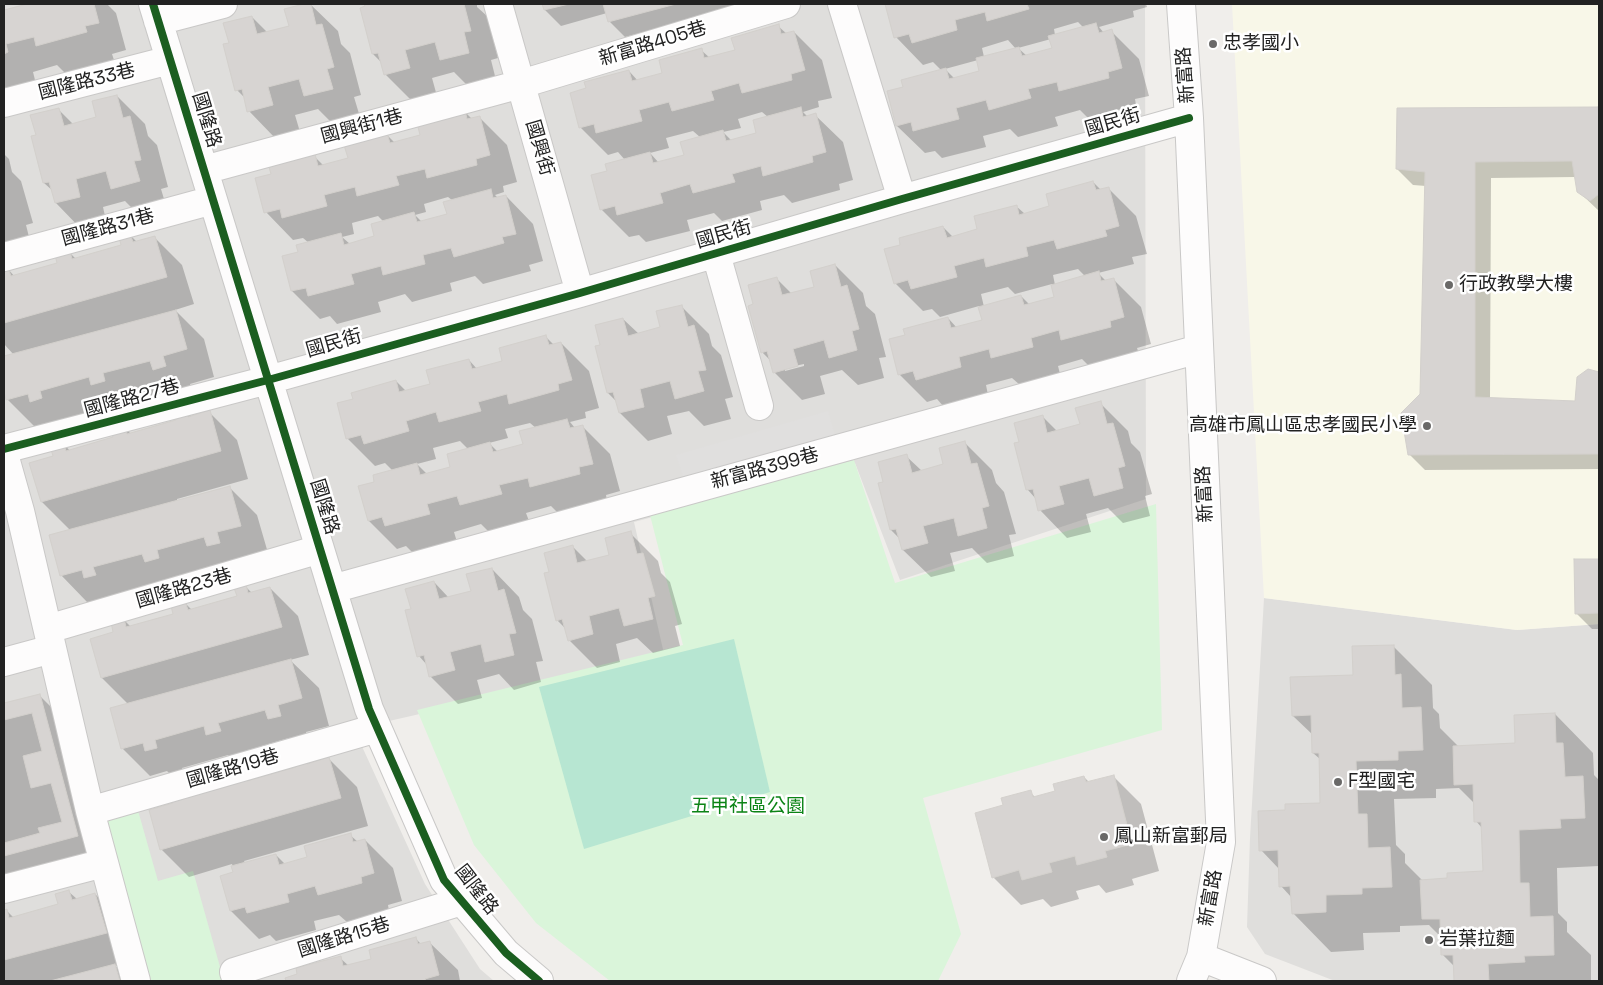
<!DOCTYPE html>
<meta charset="utf-8">
<style>
body{margin:0}
#map{position:relative;width:1603px;height:985px;overflow:hidden;background:#f0eeeb;font-family:"Space Grotesk",sans-serif}
canvas{display:block}
.frame{position:absolute;inset:0;border:5px solid #222;pointer-events:none}
</style>
<div id="map">
<canvas width="1603" height="985"></canvas>
<div class="frame"></div>
</div>
<script>
const c = document.querySelector('canvas').getContext('2d');
c.lineJoin = 'round';
function paint(path, color) {
  c.fillStyle = color;
  c.fill(path, 'evenodd');
}
function poly(rows) {
  const path = new Path2D();
  for (const r of rows) {
    path.moveTo(r[0], r[1]);
    for (let i = 2; i < r.length; i += 2) path.lineTo(r[i], r[i + 1]);
  }
  return path;
}
function trace(path, color, width, dash) {
  c.strokeStyle = color;
  c.lineWidth = width;
  c.lineCap = dash ? 'butt' : 'round';
  c.setLineDash(dash || []);
  c.stroke(path);
}
function write(font, color, halo, rows, align = 'center') {
  c.font = font + ' "Space Grotesk","Noto Sans TC",sans-serif';
  c.lineWidth = 5;
  c.setLineDash([]);
  c.textBaseline = 'middle';
  c.strokeStyle = halo;
  c.fillStyle = color;
  for (const [text, x, y, turn = 0] of rows) {
    c.save();
    c.translate(x, y);
    c.rotate((+turn || 0) * Math.PI / 180);
    c.textAlign = isNaN(turn) ? turn : align;
    if (halo) c.strokeText(text, 0, 0);
    c.fillText(text, 0, 0);
    c.restore();
  }
}
paint(poly([
 [4,4,1145,4,1146,499,900,580,855,463,634,522,665,658,354,729,425,884,480,969,494,981,4,981],
 [1264,598,1517,630,1599,624,1599,981,1335,981,1265,954,1247,927,1250,838]
]), '#dfdedc');
paint(poly([
 [1232,4,1599,4,1599,624,1517,630,1264,598]
]), '#f8f7e8');
paint(poly([
 [854,460,895,583,1156,504,1162,730,923,798,961,934,938,981,610,981,536,923,474,845,417,710,683,645,650,515],
 [137,807,158,881,193,871,224,981,145,981,99,818]
]), '#daf5da');
paint(poly([
 [734,639,770,792,584,849,539,687]
]), '#b7e6d2');
paint(poly([
 [828,411,836,439,685,483,676,455],
 [4,507,37,639,4,647]
]), '#e0dfde');
paint(poly([
 [31,4,107,4,116,13,126,50,112,54,114,60,65,73,57,65,33,72,35,80,4,89,4,10],
 [310,4,338,31,341,44,350,53,361,95,354,97,360,117,333,124,318,109,295,115,300,132,276,139,249,111,246,99,237,90,230,44,252,17,267,32,290,26,286,10],
 [366,4,477,4,477,7,487,16,498,58,491,60,496,80,469,87,454,72,432,78,437,96,413,102,385,74,382,63,373,54,361,8,366,7],
 [543,4,750,4,625,37,609,21,607,13,561,26,545,10],
 [887,4,1146,4,1147,7,1133,11,1134,17,1099,27,1104,33,1111,31,1139,59,1149,96,1135,99,1136,105,1088,118,1080,110,1055,117,1058,126,1018,137,1010,129,983,136,986,147,942,158,935,151,925,153,897,126,888,92,904,88,941,70,933,62,923,65,896,37],
 [1078,22,1084,28,1055,35,1054,29],
 [1051,39,1053,49,1027,56,1018,48],
 [1008,40,1016,49,984,57,982,48],
 [978,60,981,72,955,79,945,69],
 [778,26,787,34,794,32,822,60,832,98,818,101,819,107,803,112,808,117,815,115,843,142,853,180,839,184,840,190,792,203,784,195,760,201,762,210,722,221,714,213,687,220,690,231,646,242,639,235,629,237,601,209,608,172,625,160,618,152,608,155,580,127,587,89,629,71,638,81,664,74,701,50,710,58,736,51],
 [762,112,768,117,758,134,732,141,723,132,741,128,738,119],
 [693,131,701,138,685,156,659,163,650,153,669,148,666,138],
 [117,96,145,124,148,136,157,145,168,187,161,189,167,209,140,216,125,201,103,207,107,225,83,231,56,203,53,191,44,183,37,136,59,110,74,125,97,118],
 [1597,109,1599,111,1599,211,1578,191,1576,177,1491,178,1490,399,1577,402,1598,373,1599,469,1425,470,1409,454,1421,394,1426,186,1413,185,1397,169],
 [464,111,472,119,479,117,507,145,517,182,503,186,504,192,495,195,498,198,506,196,533,224,543,261,529,265,531,271,483,284,475,276,450,283,452,291,412,302,405,294,378,302,381,312,337,324,330,316,320,319,292,291,283,257,299,253,309,243,303,238,293,240,266,212,273,174,314,156,324,166,349,159,387,135,395,143,422,136],
 [448,197,452,200,448,215,422,222,415,215,426,212,424,204],
 [378,216,384,222,376,237,350,244,342,237,354,234,352,223],
 [4,154,9,159,12,172,21,181,33,223,26,225,31,245,4,252],
 [1093,182,1101,190,1108,188,1136,216,1147,254,1132,257,1134,264,1098,273,1106,281,1113,279,1141,307,1151,344,1137,348,1139,354,1090,367,1082,359,1058,366,1060,374,1020,385,1012,378,986,385,988,395,944,407,937,399,927,402,899,374,907,336,948,318,957,328,983,321,979,306,940,317,932,309,923,311,895,283,902,246,943,227,953,237,978,230,1016,206,1025,214,1051,207],
 [1078,269,1085,276,1055,285,1053,275],
 [1052,284,1056,298,1030,305,1021,296,984,307,981,294,1008,287,1015,294],
 [130,235,137,242,154,237,182,265,194,304,175,310,204,339,214,377,190,384,193,394,182,397,174,389,130,401,133,409,120,412,113,406,67,418,69,426,59,429,52,422,35,427,7,399,4,387,4,358,14,355,4,344,4,270,8,269,15,277,59,264,70,253,76,259,123,246],
 [835,265,863,293,866,306,875,314,886,357,879,358,884,378,858,385,842,370,820,376,825,394,802,400,774,372,771,361,762,352,755,305,777,279,792,294,816,288],
 [804,364,804,366,785,371,785,368],
 [681,306,709,334,712,346,721,355,733,397,725,399,731,419,704,426,689,411,667,416,672,434,648,441,620,413,617,402,608,393,602,346,623,319,639,334,662,328],
 [546,337,554,345,561,343,589,371,599,408,585,412,586,418,570,422,575,428,582,426,610,454,620,491,606,495,607,501,559,514,551,506,526,513,529,521,489,532,481,524,454,532,457,542,414,554,406,546,397,549,369,521,376,483,393,471,385,463,375,466,347,438,355,400,396,381,406,391,431,384,469,360,477,369,503,362],
 [530,423,536,428,524,445,498,452,489,443,508,438,505,429],
 [460,441,468,449,452,467,427,474,417,464,436,459,433,448],
 [1100,403,1128,431,1131,443,1140,452,1152,494,1145,496,1150,516,1123,523,1108,508,1086,514,1091,532,1067,538,1040,510,1036,499,1028,490,1021,443,1042,416,1057,431,1081,425],
 [185,410,192,417,209,412,237,440,248,479,177,499,177,501,229,487,257,515,268,553,88,603,61,575,70,530,42,502,55,457,63,443,70,451,114,438,124,427,131,434,178,421],
 [964,442,992,470,996,483,1004,492,1016,534,1009,535,1014,556,987,563,972,548,950,553,955,571,931,577,903,550,900,539,891,530,885,483,906,456,922,471,945,465],
 [630,533,658,561,661,573,670,582,682,624,675,626,680,646,653,653,637,638,616,644,620,662,597,668,569,640,566,629,557,620,550,573,572,546,588,562,611,556],
 [1599,560,1599,629,1592,629,1576,613,1575,561],
 [492,569,519,597,523,610,532,619,543,661,536,662,541,682,514,690,499,674,477,680,482,698,458,704,430,676,427,665,419,656,412,609,434,582,449,598,472,592],
 [245,586,252,593,270,588,298,616,309,655,290,660,319,688,329,726,306,732,308,743,297,746,289,738,245,751,248,758,235,762,228,755,182,768,184,776,174,778,167,771,150,776,122,748,128,704,102,678,92,640,115,633,123,619,131,627,174,615,185,603,192,610,238,597],
 [1393,646,1432,685,1433,708,1439,714,1440,728,1459,747,1517,744,1555,714,1593,753,1594,775,1599,780,1599,866,1557,868,1558,913,1567,922,1567,932,1591,955,1591,981,1455,981,1454,966,1443,955,1442,938,1429,925,1400,926,1400,932,1363,933,1364,950,1331,952,1293,913,1292,898,1281,886,1280,870,1261,850,1287,811,1322,804,1320,759,1313,753,1313,735,1293,716,1355,676],
 [1459,788,1475,804,1476,821,1482,828,1484,873,1449,880,1423,881,1405,863,1405,854,1396,845,1394,799,1436,798,1436,789],
 [39,695,67,723,105,864,4,891,4,705],
 [304,757,311,764,329,759,357,787,368,826,244,861,245,863,276,855,285,864,308,858,350,835,358,842,365,840,393,868,402,901,388,905,389,911,347,922,339,915,314,921,316,930,276,941,270,935,259,939,231,911,221,877,235,873,232,864,189,877,161,849,174,804,182,790,190,798,234,785,244,774,251,781,297,767],
 [1113,776,1141,804,1159,871,1132,879,1134,885,1106,893,1099,885,1076,891,1079,899,1051,907,1043,899,1021,905,993,877,1004,806,1030,792,1036,798,1057,792,1084,777,1089,782],
 [69,892,77,899,95,894,123,922,134,961,115,966,131,981,4,981,4,911,6,910,14,918,59,905],
 [416,939,422,945,430,943,458,970,460,981,287,981,286,979,340,958,349,966,373,960]
]), '#0003');
const building = poly([
 [27,4,94,4,99,23,85,26,87,32,36,46,34,37,6,44,8,52,4,54,4,10,27,4],
 [304,4,311,4,316,25,322,24,334,67,327,69,333,89,304,96,299,79,268,87,273,105,247,112,242,89,235,91,223,44,229,43,223,23,252,16,257,34,289,26,284,9,304,4],
 [364,4,464,4,471,31,464,32,469,53,440,60,435,42,405,50,410,68,384,75,378,53,372,54,360,8,365,6,364,4],
 [542,4,569,4,544,10,542,4],
 [603,4,676,4,608,22,603,4],
 [885,4,1027,4,1029,9,987,21,985,12,955,20,957,30,912,43,909,34,894,38,885,4],
 [1096,23,1099,33,1112,29,1122,68,1108,72,1109,78,1059,91,1057,82,1028,89,1031,98,989,110,986,100,956,108,959,119,913,131,911,122,896,126,887,91,903,87,901,80,946,68,949,79,979,71,976,58,1019,47,1022,56,1052,48,1048,36,1096,23],
 [779,24,781,34,794,31,805,70,791,74,792,80,742,93,739,83,711,91,714,100,672,111,669,102,639,110,642,121,596,133,594,124,579,128,570,93,586,88,584,82,629,70,632,81,662,73,659,60,702,48,704,58,735,50,731,38,779,24],
 [117,95,123,118,130,116,141,160,134,161,140,181,111,189,106,171,76,179,80,197,55,203,49,182,43,183,31,136,36,135,30,115,59,108,64,126,96,117,92,101,117,95],
 [801,107,803,117,816,113,826,152,812,156,813,162,763,176,761,166,732,174,735,182,693,193,690,184,660,193,663,203,617,215,615,206,600,210,591,175,607,171,605,164,650,152,653,163,684,155,680,142,723,130,726,141,756,133,753,120,801,107],
 [1598,107,1599,120,1599,194,1590,201,1577,192,1572,161,1475,162,1475,397,1575,401,1577,377,1588,369,1599,372,1599,454,1408,455,1401,413,1420,394,1425,172,1396,169,1397,108,1598,107],
 [465,110,467,119,480,116,490,155,476,159,477,165,427,178,425,169,396,176,399,185,357,196,355,187,324,195,327,206,282,218,280,209,264,213,255,178,271,174,269,167,315,154,318,166,348,158,344,145,387,133,390,143,420,135,417,123,465,110],
 [1093,181,1096,190,1109,187,1119,226,1105,230,1107,236,1057,249,1054,240,1026,247,1028,256,986,267,984,258,954,266,957,277,911,289,908,280,894,284,884,249,900,245,899,238,943,226,947,238,977,229,974,216,1017,205,1019,215,1049,206,1046,194,1093,181],
 [491,189,493,198,506,195,516,234,502,237,504,243,454,257,451,248,423,255,425,264,383,275,381,266,351,274,354,284,308,296,306,288,291,291,282,256,298,252,296,245,341,233,344,245,374,236,371,224,414,212,417,222,447,214,443,202,491,189],
 [130,234,133,242,155,236,167,277,4,323,4,269,8,268,11,276,57,263,55,255,70,251,72,259,121,245,119,237,130,234],
 [835,264,841,287,847,285,859,329,852,331,857,350,829,358,824,340,793,349,798,366,773,373,767,351,761,353,748,306,753,304,748,285,777,277,782,295,814,287,810,271,835,264],
 [1099,271,1101,281,1114,278,1124,317,1110,321,1111,327,1061,340,1059,330,1031,338,1033,347,991,358,989,349,959,357,961,367,916,380,913,371,898,375,889,339,905,335,903,329,948,317,951,328,982,320,978,307,1021,295,1024,305,1054,297,1051,285,1099,271],
 [682,305,688,327,694,325,706,370,698,371,704,391,675,399,670,381,640,389,644,407,619,413,613,392,607,393,595,346,600,345,595,325,623,318,628,336,660,327,656,311,682,305],
 [176,310,187,349,163,356,166,366,153,370,150,361,103,373,105,381,91,385,89,377,40,391,42,398,30,402,28,394,6,400,4,392,4,356,176,310],
 [546,335,549,345,561,342,572,380,558,384,559,390,509,404,507,394,478,402,481,411,439,422,436,412,406,421,409,431,364,444,361,435,346,439,337,403,353,399,351,393,396,380,399,392,430,384,426,370,469,359,472,369,502,361,499,348,546,335],
 [1101,401,1107,424,1113,423,1125,466,1118,468,1123,488,1094,496,1089,478,1059,486,1064,504,1038,511,1033,489,1026,490,1014,443,1019,442,1014,423,1043,415,1047,433,1080,424,1075,408,1101,401],
 [186,408,188,417,210,410,221,451,41,502,29,463,53,456,50,446,63,442,66,451,113,437,110,430,125,426,127,434,176,420,174,411,186,408],
 [567,419,570,428,583,425,593,464,579,467,580,474,530,487,528,478,499,485,502,494,460,505,457,496,427,504,430,514,385,526,382,517,368,521,358,486,374,482,373,475,417,463,420,475,450,467,447,454,490,442,493,452,523,444,519,431,567,419],
 [965,441,971,464,977,463,989,506,982,508,987,528,958,536,954,518,923,526,928,543,902,550,896,529,890,530,878,483,883,482,878,462,907,454,912,473,943,464,939,448,965,441],
 [230,486,241,526,217,532,220,543,207,546,204,537,157,550,159,558,145,562,142,554,93,567,96,575,84,578,82,570,60,576,49,535,230,486],
 [631,531,637,554,643,553,655,596,648,598,653,619,624,626,619,608,589,616,593,634,568,641,562,619,556,621,544,573,549,572,544,553,573,545,577,563,609,555,605,538,631,531],
 [1574,559,1599,559,1599,613,1575,614,1574,559],
 [492,568,498,591,504,589,516,633,509,634,514,655,485,662,481,644,450,652,455,670,429,677,424,655,417,657,405,610,411,609,405,589,434,581,439,599,471,591,466,574,492,568],
 [246,584,248,593,270,587,282,627,101,678,90,639,113,632,111,622,124,618,126,627,173,614,171,606,185,601,188,610,237,596,234,588,246,584],
 [1394,645,1395,675,1401,674,1402,708,1421,707,1423,750,1398,751,1398,760,1356,761,1358,814,1367,814,1368,848,1390,847,1392,887,1362,888,1362,894,1326,895,1326,912,1292,914,1290,886,1279,887,1278,850,1259,851,1258,811,1285,810,1285,804,1320,803,1319,753,1312,753,1311,715,1292,716,1290,677,1353,675,1352,646,1394,645],
 [291,659,302,698,278,705,281,716,268,719,265,710,218,723,221,731,206,735,204,726,155,740,157,748,145,751,143,743,121,749,110,708,291,659],
 [40,694,78,836,4,856,4,703,40,694],
 [32,713,42,751,23,756,31,788,51,783,62,822,38,828,40,833,4,843,4,720,32,713],
 [1555,713,1556,743,1563,743,1565,777,1583,776,1585,818,1560,819,1561,828,1519,830,1520,883,1529,883,1530,917,1553,916,1554,955,1524,956,1525,962,1488,964,1489,981,1454,981,1453,955,1441,955,1440,919,1422,919,1420,880,1447,878,1447,873,1483,871,1481,822,1474,822,1473,784,1454,785,1453,746,1515,743,1514,715,1555,713],
 [305,756,307,764,329,757,341,798,160,850,149,810,173,803,169,793,185,798,232,785,230,777,244,773,247,781,296,767,293,759,305,756],
 [1114,775,1132,844,1105,851,1107,857,1077,865,1075,856,1049,863,1052,872,1022,880,1019,870,992,878,975,813,1003,805,1001,798,1031,790,1033,797,1055,791,1053,784,1084,776,1086,782,1114,775],
 [351,833,353,842,365,839,374,873,361,877,362,883,318,895,315,886,287,894,289,902,247,913,245,907,230,911,220,876,233,872,231,866,276,854,279,865,307,857,304,846,351,833],
 [69,890,72,900,95,893,107,933,4,960,4,910,7,909,9,918,58,904,55,894,69,890],
 [416,937,418,944,430,941,439,975,425,979,426,981,286,981,285,978,297,974,296,968,341,956,343,966,371,959,369,950,416,937],
 [115,964,120,981,50,981,115,964]
]);
paint(building, '#d7d4d2');
trace(building, '#d3d0cc', 1);
const minor = poly([
 [153,4,369,709,444,880,506,953,539,981],
 [498,4,580,293],
 [842,4,902,199],
 [1181,4,1189,118,1221,842,1201,957,1191,981],
 [158,21,223,4],
 [4,103,170,60],
 [204,170,521,84,786,4],
 [716,254,759,406],
 [4,257,213,200],
 [4,449,268,380,580,293,902,199,1189,118],
 [4,454,20,511,90,811,136,981],
 [332,589,1199,349],
 [48,629,320,549],
 [4,662,52,649],
 [90,811,377,728],
 [4,889,104,863],
 [1201,957,1262,981],
 [237,981,234,972,462,901]
]);
trace(minor, '#c9c8c7', 30);
trace(minor, '#fdfcfc', 28);
trace(poly([
 [153,4,369,709,444,880,506,953,539,981],
 [4,449,268,380,580,293,902,199,1189,118]
]), '#1b5e20', 8);
for (const [x, y, r, color] of [
 [1213,44,5,"#6a6968"],
 [1449,285,5,"#6a6968"],
 [1427,426,5,"#6a6968"],
 [1338,782,5,"#6a6968"],
 [1104,837,5,"#6a6968"],
 [1429,940,5,"#6a6968"]
]) {
  const dot = new Path2D();
  dot.arc(x, y, r, 0, 2 * Math.PI);
  c.fillStyle = color;
  c.fill(dot);
  trace(dot, '#fff', 2);
}
write('19px', '#222', '#fff', [
 ["新富路405巷",653,44,-17],
 ["新富路",1186,75,-94],
 ["國隆路33巷",87,82,-14],
 ["國隆路",206,120,73],
 ["國民街",1113,123,-16],
 ["國興街1巷",362,127,-15],
 ["國興街",539,148,74],
 ["國隆路31巷",108,228,-15],
 ["國民街",724,235,-16],
 ["國民街",334,344,-16],
 ["國隆路27巷",132,399,-15],
 ["新富路399巷",765,469,-15],
 ["新富路",1205,494,-93],
 ["國隆路",324,507,73],
 ["國隆路23巷",184,589,-16],
 ["國隆路19巷",233,769,-16],
 ["國隆路",476,890,52],
 ["新富路",1211,898,-80],
 ["國隆路15巷",344,938,-17]
]);
write('19px', '#222', '#fff', [
 ["忠孝國小",1223,44],
 ["行政教學大樓",1459,285],
 ["高雄市鳳山區忠孝國民小學",1417,426,"right"],
 ["F型國宅",1348,782],
 ["鳳山新富郵局",1114,837],
 ["岩葉拉麵",1439,940]
], 'left');
write('19px', '#0c8416', '#fff', [
 ["五甲社區公園",748,807]
]);
</script>
